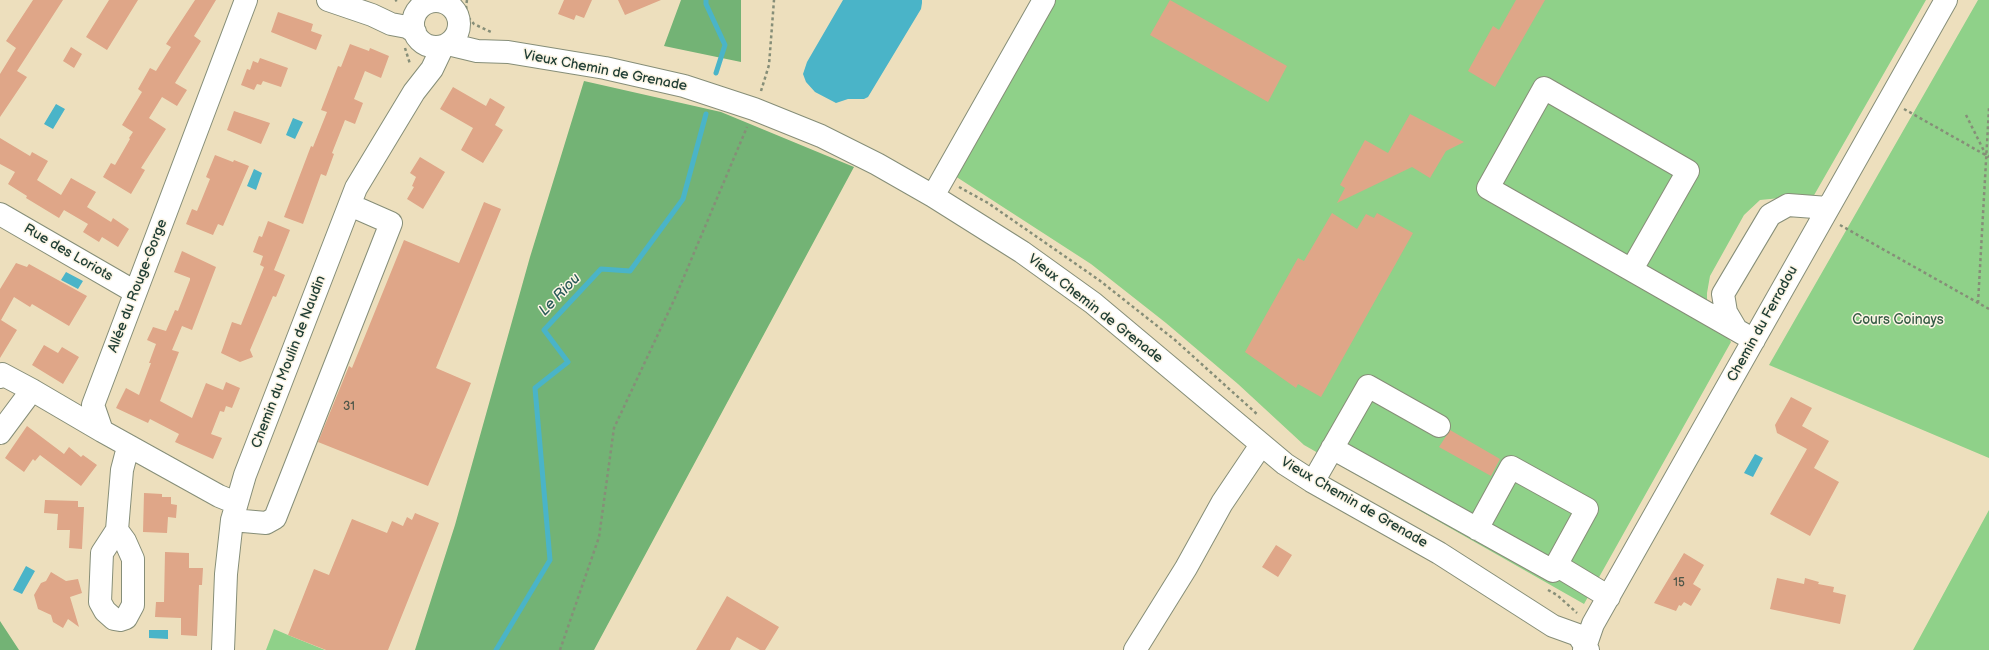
<!DOCTYPE html>
<meta charset="utf-8">
<style>
body{margin:0}
canvas{display:block;background:#eddfbd}
</style>
<canvas width="1989" height="650"></canvas>
<script>
const c = document.querySelector('canvas').getContext('2d');
c.lineJoin = 'round';
function paint(path, color) {
  c.fillStyle = color;
  c.fill(path, 'evenodd');
}
function poly(rows) {
  const path = new Path2D();
  for (const r of rows) {
    if (r.length === 3) {
      path.moveTo(r[0] + r[2], r[1]);
      path.arc(r[0], r[1], r[2], 0, 2 * Math.PI);
      continue;
    }
    path.moveTo(r[0], r[1]);
    for (let i = 2; i < r.length; i += 2) path.lineTo(r[i], r[i + 1]);
  }
  return path;
}
function trace(path, color, width, dash) {
  c.strokeStyle = color;
  c.lineWidth = width;
  c.lineCap = dash ? 'butt' : 'round';
  c.setLineDash(dash || []);
  c.stroke(path);
}
function write(font, color, halo, rows, align = 'center') {
  c.font = font + ' "Balsamiq Sans",sans-serif';
  c.lineWidth = 3;
  c.setLineDash([]);
  c.textBaseline = 'middle';
  c.strokeStyle = halo;
  c.fillStyle = color;
  for (const [text, x, y, turn = 0] of rows) {
    c.save();
    c.translate(x, y);
    c.rotate((+turn || 0) * Math.PI / 180);
    c.textAlign = isNaN(turn) ? turn : align;
    if (halo) c.strokeText(text, 0, 0);
    c.fillText(text, 0, 0);
    c.restore();
  }
}
paint(poly([
 [1036,0,1926,0,1813,197,1790,197,1760,200,1744,215,1710,276,1707,293,1707,303,1731,342,1584,604,1304,445,1238,384,1166,323,1091,264,955,176],
 [1978,0,1989,0,1989,458,1769,365],
 [1989,510,1989,650,1913,650],
 [274,629,288,635,325,650,266,650]
]), '#8fd189');
paint(poly([
 [681,0,741,0,741,62,664,46],
 [584,81,721,112,854,167,594,650,415,650,455,525,530,257],
 [0,621,19,650,0,650]
]), '#73b375');
paint(poly([
 [843,0,922,0,922,3,921,9,868,97,864,99,848,99,836,103,815,92,806,82,803,74,807,62],
 [56,104,65,109,53,129,44,124],
 [293,118,303,122,295,139,286,135],
 [254,169,262,173,256,190,247,186],
 [66,272,83,281,78,289,61,280],
 [1755,454,1763,458,1753,477,1744,473],
 [26,566,35,571,22,594,13,590],
 [149,630,168,630,168,639,149,638]
]), '#4ab4c8');
trace(poly([
 [706,0,706,4,725,45,716,73],
 [496,650,550,560,535,388,568,362,544,330,601,269,630,271,683,199,706,114]
]), '#4ab4c8', 5);
paint(poly([
 [33,0,63,0,17,71,27,77,0,117,0,74,16,48,6,41],
 [109,0,138,0,107,50,86,37],
 [195,0,216,0,194,36,201,41,175,83,187,90,177,106,162,97,149,118,166,129,141,168,145,170,131,194,103,177,111,163,115,165,130,139,129,138,133,132,122,125,142,92,138,89,150,68,156,71,171,47,166,44],
 [564,0,592,0,584,18,576,15,574,20,558,14],
 [618,0,661,0,625,15],
 [1170,0,1287,66,1268,102,1150,35],
 [1516,0,1545,0,1495,87,1468,71,1493,26,1499,30],
 [278,12,313,24,311,31,322,35,316,50,271,32],
 [350,44,369,51,370,48,389,56,381,78,365,71,354,99,363,103,355,124,345,120,332,153,334,154,326,176,321,174,303,224,284,217,311,146,313,147,327,112,321,110,338,66,341,67],
 [71,47,82,54,74,68,63,61],
 [260,58,288,68,281,87,263,81,261,85,257,84,254,90,241,85,247,69,250,70,253,61,258,63],
 [453,87,486,106,490,98,505,107,495,125,503,130,483,163,461,150,473,128,440,109],
 [234,111,270,123,261,144,227,130],
 [1410,114,1464,142,1446,151,1430,178,1412,167,1337,203,1345,188,1340,185,1365,140,1388,153],
 [0,138,30,156,32,152,48,161,37,180,61,195,71,178,96,192,87,207,111,222,113,218,129,229,118,247,102,237,99,242,83,232,88,224,64,210,59,218,26,198,27,196,8,184,15,172,0,164],
 [215,155,233,162,234,160,249,166,223,226,218,224,213,235,186,224,192,209,197,211,210,179,206,177],
 [420,157,445,172,423,209,407,199,414,187,412,186,416,177,410,173],
 [484,202,501,209,436,368,471,383,428,486,318,442,349,366,352,368,404,240,459,263],
 [1332,213,1357,229,1366,214,1374,218,1377,213,1413,233,1321,397,1298,384,1296,388,1245,352,1298,258,1304,261],
 [268,221,290,230,274,270,285,275,276,297,273,296,250,350,253,357,240,362,221,353,232,322,241,325,264,267,260,265,263,256,253,252,259,236,262,237],
 [182,251,216,267,192,330,182,326,172,350,179,352,160,401,192,418,206,383,223,390,226,382,240,388,232,408,226,406,224,412,220,411,211,434,222,438,213,459,175,442,179,434,150,419,148,423,116,408,126,388,139,395,151,363,149,363,156,344,147,340,153,327,166,331,175,310,178,311,190,280,190,278,174,272],
 [16,263,27,267,29,264,87,296,69,326,32,304,30,307,14,297,1,320,17,330,0,358,0,289],
 [44,345,58,353,62,347,79,357,63,384,32,365],
 [1791,397,1812,408,1802,426,1829,441,1814,468,1839,482,1810,536,1770,514,1807,449,1777,433,1775,425],
 [27,426,64,454,69,447,81,457,83,455,97,465,81,486,40,455,35,461,33,459,24,472,5,458],
 [1450,430,1500,459,1491,476,1439,447],
 [144,493,162,494,162,497,171,497,171,504,177,505,176,518,168,517,167,533,143,532],
 [45,500,78,501,78,507,84,507,82,549,69,548,70,530,57,530,58,514,44,513],
 [415,513,439,523,388,650,326,650,288,635,314,569,329,575,352,519,387,533,392,521,403,526,407,517,412,520],
 [1276,545,1292,555,1278,577,1262,567],
 [165,552,189,553,189,568,203,568,202,585,199,585,197,636,181,635,181,618,155,617,156,602,164,602],
 [1684,553,1704,565,1693,584,1701,589,1691,606,1684,602,1681,606,1679,605,1676,611,1654,603],
 [51,572,66,581,78,579,82,593,70,597,79,627,68,619,63,628,53,622,51,615,38,609,34,595,41,583,46,581],
 [1777,578,1804,584,1805,578,1819,582,1818,584,1834,587,1833,592,1846,595,1840,624,1770,609],
 [727,596,779,627,765,650,760,650,737,637,730,650,696,650]
]), '#dfa688');
const minor = poly([
 [328,0,372,15,391,24,407,27,415,32],
 [436,24,23],
 [448,44,477,51,508,52,605,68,684,86,754,109,821,136,877,164,933,196,1022,252,1093,303,1285,464,1313,482,1439,553,1553,626,1578,635,1588,650],
 [933,196,1044,0],
 [0,214,135,292],
 [1632,269,1688,171,1544,88,1488,188,1754,340],
 [1736,329,1726,312,1723,294,1770,215,1788,205,1828,208],
 [0,377,2,374,32,390,102,431],
 [0,433,32,390],
 [1332,448,1553,571,1587,509,1511,467,1477,529],
 [1313,482,1368,386,1439,426],
 [236,503,219,496,102,431,93,405,246,0],
 [232,520,266,523,275,518,391,223,350,205],
 [117,530,125,541,133,559,133,605,126,618,120,620,114,619,105,611,100,602,102,553,117,530,122,470,128,447],
 [1556,565,1609,597],
 [223,650,226,574,232,520,245,475,356,188,414,92,432,69,443,46],
 [1135,650,1186,568,1222,503,1261,445],
 [1584,650,1593,624,1946,0]
]);
trace(minor, '#868e78', 24);
trace(poly([
 [467,0,466,6,468,17,474,24,491,32],
 [395,1,397,0],
 [405,48,410,64],
 [761,91,769,65,774,0],
 [1904,109,1989,157],
 [1966,115,1986,155],
 [959,187,988,203,1099,280,1175,340,1258,415],
 [1840,225,1989,309],
 [1978,303,1989,108],
 [1548,590,1557,595,1577,613],
 [560,650,599,537,614,428,675,298,747,127]
]), '#868e78', 2.5, [3, 3]);
trace(minor, '#fff', 22);
write('12px', '#4f5749', null, [
 ["31",349,407],
 ["15",1679,583]
]);
write('14px', '#1f3d34', '#fcf5e5', [
 ["Vieux Chemin de Grenade",605,71,11],
 ["Rue des Loriots",68,253,30],
 ["Allée du Rouge-Gorge",138,286,-69],
 ["Vieux Chemin de Grenade",1095,309,38],
 ["Chemin du Ferradou",1763,324,-61],
 ["Chemin du Moulin de Naudin",289,362,-69],
 ["Vieux Chemin de Grenade",1354,503,30]
]);
write('14px', '#355b45', '#fcf5e5', [
 ["Cours Coinays",1898,320]
]);
write('italic 15px', '#2a5b59', '#fcf5e5', [
 ["Le Riou",560,295,-46]
]);
</script>
